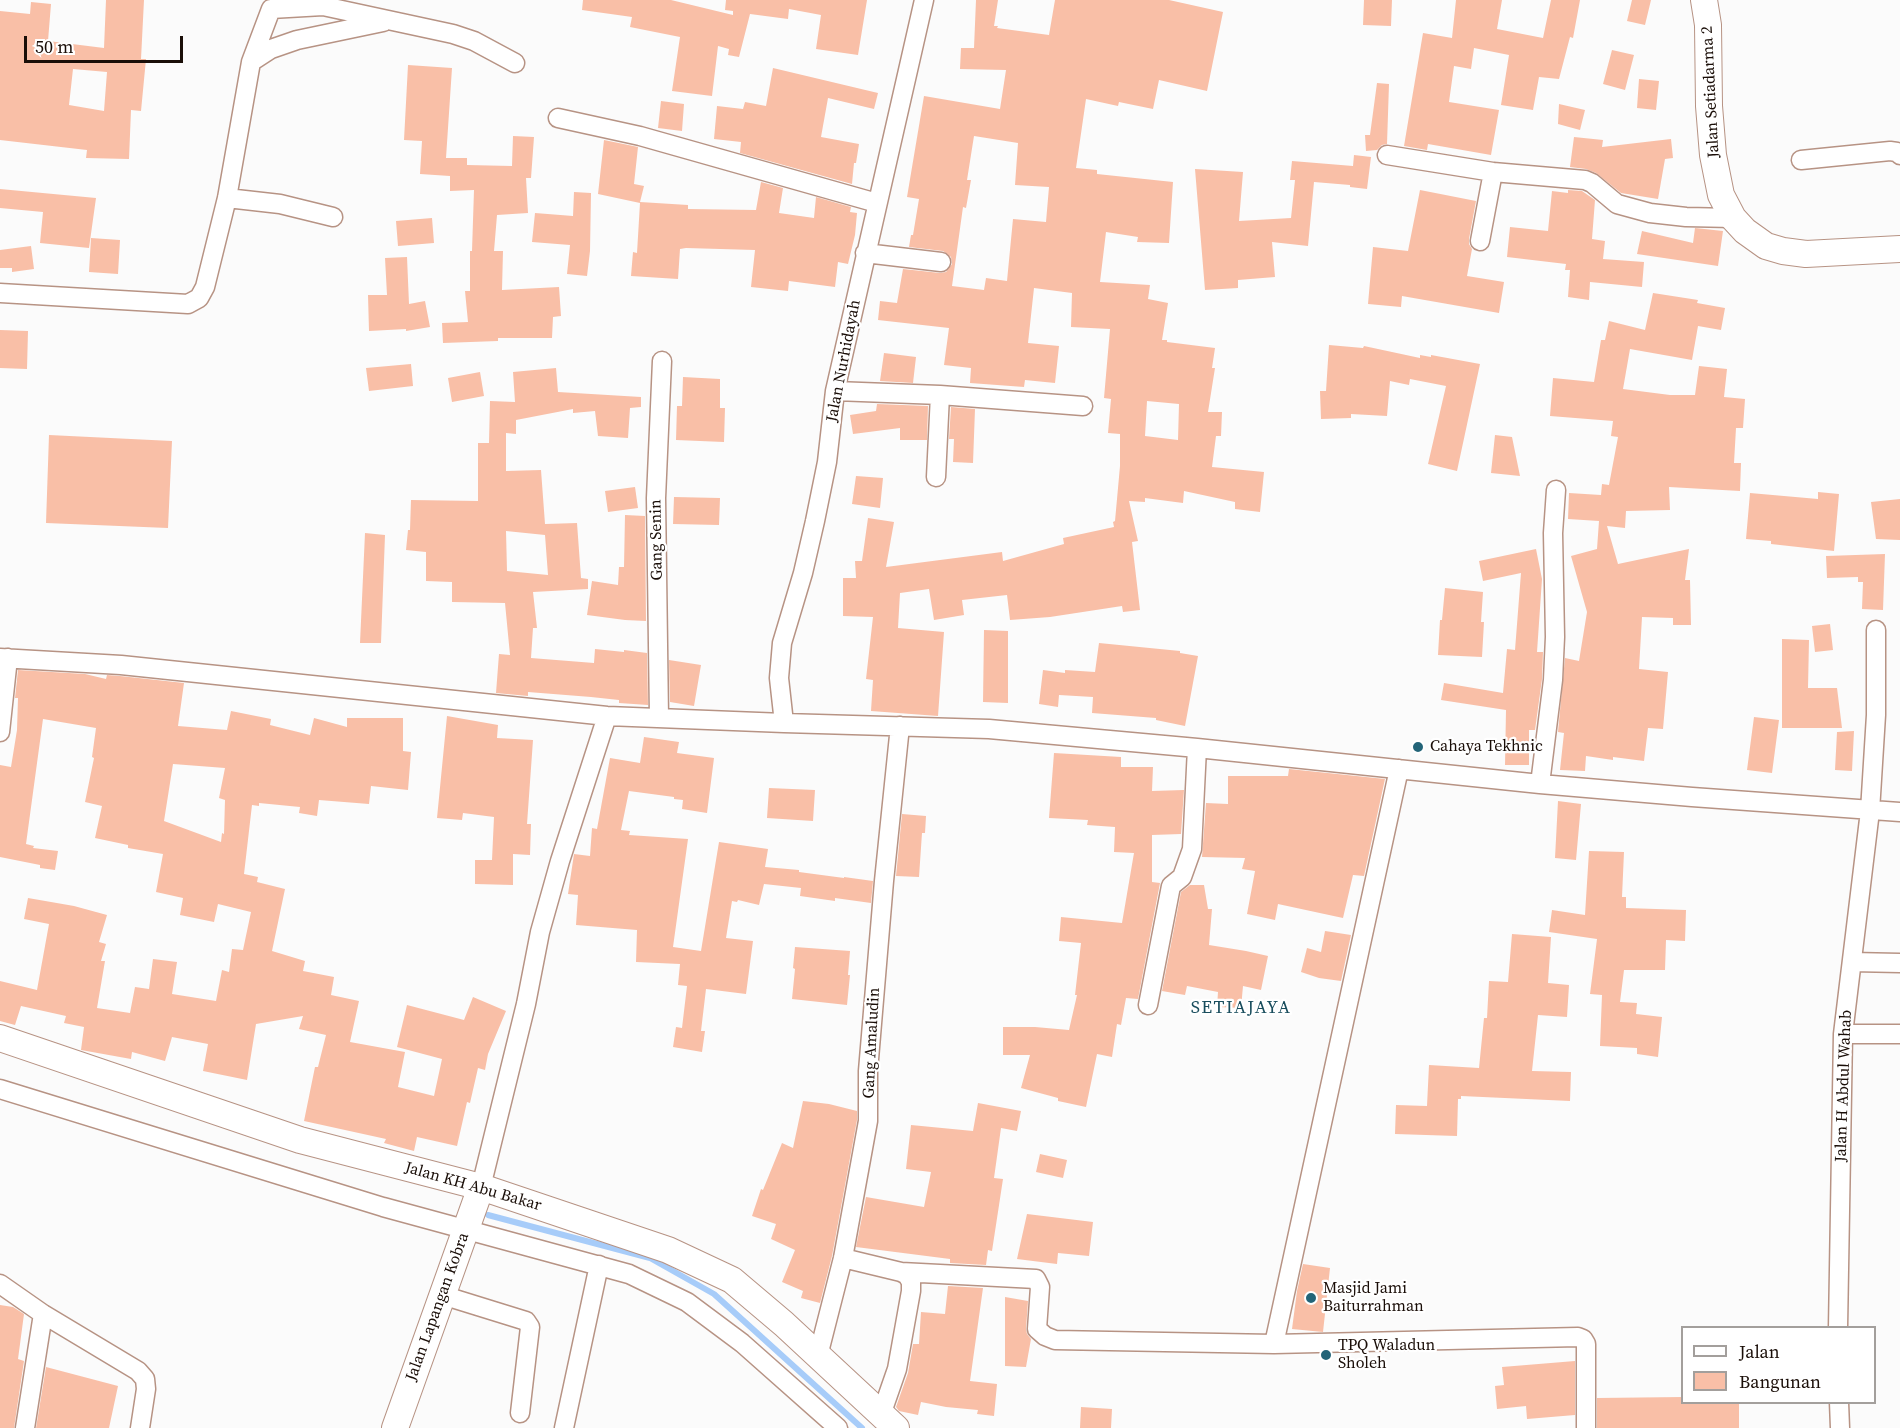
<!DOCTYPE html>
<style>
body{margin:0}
#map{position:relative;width:1900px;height:1428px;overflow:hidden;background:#fbfbfb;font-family:"Source Serif 4",serif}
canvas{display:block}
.legend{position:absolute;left:1681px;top:1326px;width:195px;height:78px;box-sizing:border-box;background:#fff;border:2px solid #a39f9c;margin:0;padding:8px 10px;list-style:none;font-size:18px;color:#1a0e08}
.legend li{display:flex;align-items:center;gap:12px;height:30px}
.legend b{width:30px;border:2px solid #a39f9c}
.scale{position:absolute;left:24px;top:36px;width:159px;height:27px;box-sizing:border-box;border:3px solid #1a0e08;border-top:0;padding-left:8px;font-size:18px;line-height:21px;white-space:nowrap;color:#1a0e08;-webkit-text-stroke:4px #fff;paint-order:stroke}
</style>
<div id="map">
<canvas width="1900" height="1428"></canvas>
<ul class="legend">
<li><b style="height:8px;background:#fff"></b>Jalan</li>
<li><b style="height:16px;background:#f9bfa7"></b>Bangunan</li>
</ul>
<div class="scale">50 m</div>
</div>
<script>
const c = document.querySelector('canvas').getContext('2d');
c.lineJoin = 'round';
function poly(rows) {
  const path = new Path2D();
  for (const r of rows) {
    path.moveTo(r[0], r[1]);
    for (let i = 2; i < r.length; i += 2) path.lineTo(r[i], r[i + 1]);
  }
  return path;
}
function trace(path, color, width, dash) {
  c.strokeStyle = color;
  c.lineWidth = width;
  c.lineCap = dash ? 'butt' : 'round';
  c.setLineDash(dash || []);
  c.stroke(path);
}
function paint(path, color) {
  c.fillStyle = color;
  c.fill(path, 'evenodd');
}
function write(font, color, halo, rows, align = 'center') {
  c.font = font + ' "Source Serif 4",serif';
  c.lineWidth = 4.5;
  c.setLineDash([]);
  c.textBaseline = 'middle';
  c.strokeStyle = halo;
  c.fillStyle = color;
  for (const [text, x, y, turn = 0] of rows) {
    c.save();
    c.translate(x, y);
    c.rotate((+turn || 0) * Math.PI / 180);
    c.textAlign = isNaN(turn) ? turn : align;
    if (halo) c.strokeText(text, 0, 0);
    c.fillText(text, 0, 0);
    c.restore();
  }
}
trace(poly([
 [488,1215,650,1258,714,1294,862,1428]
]), '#a7ccf9', 6);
paint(poly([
 [106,0,144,0,141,59,146,59,141,111,131,110,129,159,86,158,87,150,0,140,0,11,30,14,31,2,51,4,48,41,104,48],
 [73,69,107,72,104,111,69,105],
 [583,0,671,0,733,15,733,11,725,10,726,0,867,0,858,55,816,49,821,15,789,9,788,19,750,14,739,57,728,55,729,49,718,46,712,96,672,91,680,37,630,27,632,17,582,10],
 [976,0,998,0,994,26,998,26,997,28,1049,35,1055,0,1169,0,1223,12,1207,91,1159,80,1153,109,1119,102,1118,106,1086,99,1076,168,1097,170,1097,174,1173,182,1169,243,1137,242,1138,237,1106,232,1100,282,1150,285,1148,299,1168,303,1162,340,1167,340,1167,342,1215,348,1212,368,1215,368,1208,412,1222,412,1221,436,1216,436,1212,467,1264,472,1260,512,1235,509,1235,502,1184,491,1183,503,1145,498,1145,502,1129,501,1138,541,1132,542,1140,610,1123,612,1122,606,1050,617,1010,620,1007,595,962,600,964,615,934,620,929,589,900,593,898,628,944,632,938,716,871,711,873,680,866,679,873,617,843,616,843,578,856,578,855,561,862,561,868,518,894,522,886,567,1002,552,1003,561,1064,544,1063,538,1114,527,1113,522,1115,521,1120,466,1120,434,1108,433,1111,399,1104,398,1110,329,1071,327,1072,293,1034,288,1028,343,1059,346,1055,383,1025,380,1024,387,970,383,971,368,944,365,949,328,878,320,880,301,897,303,903,269,940,273,946,272,952,264,951,257,943,251,909,247,911,235,913,235,919,199,907,197,924,96,1000,109,1006,70,960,69,961,48,974,48],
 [974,136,1018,143,1015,185,1049,187,1046,222,1013,219,1007,281,986,278,984,290,952,286,963,207,966,208,971,180,967,180],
 [1147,401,1179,404,1178,440,1145,436],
 [1364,0,1392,0,1391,26,1363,25],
 [1456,0,1502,0,1497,29,1543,38,1551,0,1580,0,1573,38,1570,37,1559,79,1539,77,1533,110,1501,105,1509,55,1474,48,1471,69,1454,66,1449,102,1499,110,1491,155,1428,144,1427,150,1404,146,1423,33,1452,38],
 [1632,0,1651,0,1645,25,1627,21],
 [1612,50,1634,55,1625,90,1603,84],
 [408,65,452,68,446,158,467,158,467,165,512,166,513,136,534,137,531,178,526,178,528,213,497,215,494,251,503,251,502,290,559,287,561,316,553,317,552,338,498,338,498,341,443,343,442,323,468,322,465,291,470,291,470,251,472,251,474,190,450,191,450,176,420,174,422,141,404,140],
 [773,68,878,93,874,109,828,98,821,137,859,144,856,163,854,163,852,184,740,153,741,142,714,139,717,106,743,109,745,102,766,106],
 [1639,79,1659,81,1656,110,1637,108],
 [1377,83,1389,84,1387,144,1382,145,1377,150,1366,151,1365,135,1370,135],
 [661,101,684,104,682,131,658,128],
 [1559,104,1585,110,1580,130,1558,124],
 [1574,137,1603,140,1602,147,1671,139,1673,158,1665,159,1658,199,1621,193,1596,173,1586,169,1570,167],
 [604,140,638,147,634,184,644,186,640,202,688,205,688,209,756,210,761,182,783,188,779,213,814,218,816,197,851,207,850,212,857,213,855,235,848,264,838,262,835,287,789,281,788,291,751,287,755,250,686,248,680,249,678,279,631,276,633,252,637,253,640,203,598,194],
 [1354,155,1371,157,1367,189,1350,187,1350,185,1314,182,1308,246,1272,242,1275,277,1238,280,1238,288,1205,290,1195,169,1243,172,1239,221,1291,218,1295,180,1290,180,1292,161,1353,166],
 [0,189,96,198,89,248,40,243,43,212,0,208],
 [1420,190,1476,201,1469,239,1469,244,1472,249,1467,276,1504,282,1499,313,1402,296,1401,307,1368,304,1373,247,1408,251],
 [1568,190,1582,191,1595,200,1592,239,1605,241,1603,259,1644,262,1642,287,1590,282,1589,300,1568,297,1570,270,1565,270,1566,264,1507,257,1510,227,1548,231,1552,191,1568,193],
 [574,192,591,193,590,251,587,276,567,274,570,245,532,242,535,213,573,216],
 [432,218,434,243,398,246,396,221],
 [1695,228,1723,231,1718,266,1637,254,1642,231,1693,243],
 [91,238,120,240,118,274,89,272],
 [31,246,34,269,12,272,12,268,0,268,0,250],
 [407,257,409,304,425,301,430,327,406,331,406,329,369,331,368,295,387,295,385,258],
 [1653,293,1698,300,1697,303,1725,308,1721,330,1698,326,1692,360,1630,349,1623,389,1670,395,1695,395,1699,366,1727,369,1724,397,1745,399,1743,428,1736,428,1734,463,1741,463,1740,491,1669,487,1670,510,1626,511,1625,528,1607,526,1618,564,1689,549,1685,580,1690,580,1691,625,1673,625,1673,618,1642,617,1639,669,1668,672,1663,729,1648,728,1644,761,1613,757,1613,760,1586,756,1585,771,1560,770,1564,733,1558,732,1565,658,1579,661,1587,612,1571,556,1597,549,1599,521,1568,519,1569,493,1601,495,1602,484,1609,485,1618,437,1611,436,1613,421,1550,416,1553,378,1594,382,1601,340,1605,340,1609,321,1645,330],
 [0,330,28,331,27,369,0,368],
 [1329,345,1363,348,1364,346,1420,358,1420,355,1431,357,1431,355,1480,364,1457,471,1428,464,1446,386,1410,379,1409,385,1390,381,1387,416,1351,414,1351,418,1321,419,1320,391,1326,391],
 [884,353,916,357,913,383,880,381],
 [411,364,413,386,369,391,366,368],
 [556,368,558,392,641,397,641,407,630,408,628,438,598,436,595,411,573,413,573,409,516,420,516,434,506,433,506,471,541,470,545,524,577,523,581,578,588,579,588,589,533,592,537,628,533,628,531,658,594,663,595,649,624,652,624,650,647,653,648,705,619,703,619,700,591,697,528,692,528,696,496,693,499,654,510,655,505,603,452,602,452,582,426,581,426,552,406,550,408,530,410,530,411,500,478,501,478,443,489,443,490,401,515,402,513,372],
 [506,531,545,535,548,575,507,571],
 [480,372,484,396,452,402,448,378],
 [683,377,720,379,720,408,725,408,724,442,676,440,677,406,682,406],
 [877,404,928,406,927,440,900,440,900,428,853,434,850,415,876,411],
 [951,407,975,409,973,463,953,462,954,439,949,439],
 [49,435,172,441,168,528,46,523],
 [1495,435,1512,437,1520,476,1491,473],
 [856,476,883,478,880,508,852,504],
 [635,487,638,508,608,512,605,491],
 [1818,492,1839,494,1834,551,1771,544,1771,541,1746,539,1750,493,1818,499],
 [674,497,720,498,719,525,673,524],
 [1900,499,1900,540,1876,539,1871,502],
 [625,515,645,516,646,621,625,620,587,615,592,581,618,585,619,567,624,567],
 [365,533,385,535,381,643,360,643],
 [1536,549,1542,579,1537,652,1543,652,1542,679,1535,730,1529,730,1529,765,1505,765,1506,710,1441,700,1444,683,1503,693,1507,649,1515,650,1521,573,1483,581,1479,561],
 [1885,554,1883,610,1862,609,1863,582,1858,582,1858,577,1827,578,1826,556],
 [1445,588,1483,592,1481,622,1484,622,1482,657,1438,655,1440,620,1442,620],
 [1830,624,1833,650,1815,652,1812,626],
 [984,630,1008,631,1008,703,983,702],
 [1782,639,1809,640,1808,688,1837,688,1842,728,1782,728],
 [1099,643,1180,651,1180,653,1198,656,1185,726,1156,720,1156,718,1092,713,1093,697,1059,695,1058,707,1039,704,1043,670,1065,673,1065,670,1095,672],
 [669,660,701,665,694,706,670,702],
 [18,670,85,674,106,679,107,675,120,676,184,683,178,726,227,730,231,711,271,719,270,725,310,735,314,718,347,727,347,718,403,718,403,751,411,752,408,790,371,786,369,804,319,800,317,816,299,813,300,807,259,803,259,806,252,805,244,874,258,877,257,882,285,889,272,951,305,961,303,971,334,977,331,995,359,1001,350,1042,405,1052,398,1087,434,1096,442,1059,397,1047,407,1005,464,1020,473,997,506,1011,488,1054,485,1070,478,1068,470,1103,467,1102,457,1146,417,1137,414,1151,384,1143,386,1139,304,1121,315,1067,318,1067,326,1035,299,1029,303,1016,256,1024,247,1080,203,1071,208,1044,172,1037,165,1061,132,1052,131,1059,81,1050,84,1027,64,1023,66,1016,21,1006,15,1025,0,1021,0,981,37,990,49,924,24,919,28,898,74,906,107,915,99,942,106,944,101,961,105,961,97,1008,130,1013,135,987,149,989,153,959,177,962,172,994,216,1001,222,970,229,972,232,949,243,950,251,912,218,904,214,922,180,915,183,898,156,892,163,854,128,848,128,845,95,838,102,806,85,802,94,758,92,757,96,728,43,719,26,844,34,846,33,848,58,851,55,870,40,868,40,865,0,857,0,765,11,767,17,730,18,698,15,698],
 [173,764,225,768,219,798,225,800,224,834,222,833,221,842,164,821],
 [447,716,498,725,497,738,533,740,527,824,531,824,530,855,513,854,513,885,475,884,475,860,492,860,494,817,463,813,462,820,437,818],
 [1754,717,1779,720,1772,773,1747,770],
 [1854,731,1852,771,1835,770,1837,732],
 [644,737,679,742,677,753,714,758,707,813,682,809,683,800,674,799,674,797,629,791,621,830,630,831,629,835,688,839,673,947,701,951,719,842,768,849,765,867,799,870,799,872,844,878,844,877,873,881,871,903,835,898,835,901,800,896,801,888,764,884,759,905,738,900,737,902,732,901,726,938,753,941,746,994,706,989,701,1031,705,1031,702,1052,673,1047,676,1027,682,1028,687,986,678,985,680,964,636,962,637,930,576,925,578,895,568,894,574,854,590,856,592,828,597,829,610,758,640,763],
 [1054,753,1121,757,1121,767,1153,767,1152,791,1184,790,1181,834,1152,835,1152,882,1160,883,1138,999,1126,998,1121,1025,1117,1024,1112,1057,1097,1054,1086,1107,1058,1101,1058,1098,1021,1088,1030,1055,1003,1055,1003,1027,1035,1027,1069,1030,1077,995,1075,995,1081,943,1059,941,1061,917,1122,923,1134,853,1114,852,1115,827,1087,825,1088,820,1049,818],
 [1289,769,1385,779,1364,876,1353,875,1343,918,1278,904,1275,920,1247,914,1255,871,1242,869,1245,858,1202,857,1206,803,1228,804,1228,776,1288,776],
 [769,788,815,790,813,821,767,818],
 [1558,801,1581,804,1576,860,1555,858],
 [902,814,926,816,925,833,922,833,919,877,896,876],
 [1589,851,1624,852,1622,897,1626,897,1626,908,1686,910,1685,941,1666,940,1665,970,1624,970,1620,1002,1637,1003,1636,1014,1662,1017,1658,1057,1637,1054,1637,1048,1600,1046,1602,995,1590,994,1597,939,1549,932,1552,910,1585,915],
 [1190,885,1204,885,1208,909,1212,909,1209,945,1246,951,1268,956,1261,990,1243,986,1241,1008,1217,1007,1218,992,1187,986,1185,995,1162,991,1181,892],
 [1325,931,1351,935,1341,981,1319,978,1301,972,1307,948,1321,952],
 [1512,934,1551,937,1548,983,1569,985,1567,1017,1538,1015,1532,1071,1571,1072,1570,1101,1461,1096,1461,1099,1458,1099,1457,1136,1395,1134,1396,1105,1427,1106,1429,1065,1479,1068,1484,1018,1487,1018,1489,981,1508,982],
 [795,947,850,951,848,975,850,975,847,1005,792,999,795,969,793,968],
 [803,1101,829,1104,857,1111,857,1120,832,1256,820,1303,801,1298,803,1291,782,1282,795,1250,771,1239,776,1224,752,1216,761,1189,763,1190,782,1143,793,1148],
 [978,1103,1021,1111,1017,1131,1001,1128,994,1178,1003,1179,992,1251,988,1250,986,1265,950,1263,950,1259,856,1247,866,1197,924,1207,931,1172,906,1169,911,1125,973,1131],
 [1040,1154,1067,1160,1063,1178,1036,1172],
 [1027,1214,1093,1222,1089,1256,1058,1253,1057,1264,1017,1259],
 [1303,1264,1330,1268,1323,1332,1292,1329,1297,1291],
 [948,1286,983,1288,970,1381,997,1384,994,1416,977,1414,978,1410,946,1407,921,1402,918,1415,899,1411,896,1407,908,1373,913,1344,919,1344,921,1312,945,1314],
 [1005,1297,1028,1301,1026,1329,1027,1334,1031,1339,1026,1367,1005,1366],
 [0,1305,13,1307,24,1314,18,1359,24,1361,14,1428,0,1428],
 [1575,1361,1575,1415,1527,1419,1526,1406,1497,1409,1495,1386,1504,1385,1502,1367],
 [46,1367,118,1386,109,1428,36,1428],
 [1683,1397,1683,1402,1739,1402,1739,1428,1597,1428,1597,1398],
 [1081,1407,1112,1409,1111,1428,1080,1428]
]), '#f9bfa7');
const street = poly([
 [251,62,271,49,297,40,383,22],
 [558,118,640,136,877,203],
 [1387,155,1493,172,1585,180,1592,183,1617,204,1650,213,1686,217,1733,218],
 [1801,160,1890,151,1897,152,1900,155],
 [227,198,280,204,333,217],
 [1480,241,1493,172],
 [865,253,941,262],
 [0,293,188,304,199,298,205,287,227,198,251,62,271,9,323,6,453,34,474,41,515,63],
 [835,391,940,395,1083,406],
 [936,477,940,395],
 [0,658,121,665,607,716,784,723,989,729,1197,748,1540,784,1692,797,1900,812],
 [659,718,656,498,662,361],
 [784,723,779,678,782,643,803,573,815,521,827,462,835,391,924,0],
 [0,732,8,658],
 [1540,784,1553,680,1555,637,1553,533,1556,490],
 [1852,962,1900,963],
 [1148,1005,1171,886,1182,877,1192,849,1197,748],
 [1843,1034,1900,1034],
 [0,1089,383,1207,629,1274,687,1302,742,1343,838,1428],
 [481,1187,526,1004,540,932,560,861,607,716],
 [843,1258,901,1272,1036,1279,1040,1287,1037,1329,1045,1336,1055,1340,1274,1344,1578,1337,1583,1339,1586,1344,1586,1428],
 [0,1284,43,1314,138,1371,145,1379,146,1389,140,1428],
 [442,1295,526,1321,530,1327,520,1413],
 [1838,1328,1843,1034,1870,811,1876,715,1876,630],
 [1274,1344,1399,769],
 [818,1356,843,1258,868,1121,868,1071,884,881,900,726],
 [1839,1402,1840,1428],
 [881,1415,897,1369,911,1291,911,1282,907,1275,901,1272],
 [25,1428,43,1314],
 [564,1428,599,1265]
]);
const secondary = poly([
 [1704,0,1708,25,1709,106,1713,155,1721,195,1733,218,1745,231,1766,246,1783,251,1806,254,1900,249],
 [0,1038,300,1140,481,1187,668,1250,732,1280,784,1324,896,1428],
 [395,1428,481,1187]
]);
trace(street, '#b79384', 21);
trace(secondary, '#b79384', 28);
trace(street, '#fff', 18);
trace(secondary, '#fff', 26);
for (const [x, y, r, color] of [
 [1418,747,6,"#236478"],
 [1311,1298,6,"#236478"],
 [1326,1355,6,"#236478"]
]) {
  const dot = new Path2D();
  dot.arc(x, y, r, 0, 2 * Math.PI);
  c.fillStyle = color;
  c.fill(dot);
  trace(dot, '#fff', 2);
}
write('16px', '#1a0e08', '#fff', [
 ["Jalan Setiadarma 2",1711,92,-93],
 ["Jalan Nurhidayah",844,361,-79],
 ["Gang Senin",657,540,-91],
 ["Gang Amaludin",872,1043,-87],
 ["Jalan H Abdul Wahab",1844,1086,-88],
 ["Jalan KH Abu Bakar",473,1187,16],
 ["Jalan Lapangan Kobra",438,1307,-70]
]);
write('16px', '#1a0e08', '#fff', [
 ["Cahaya Tekhnic",1430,747],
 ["Masjid Jami",1323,1289],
 ["Baiturrahman",1323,1307],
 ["TPQ Waladun",1338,1346],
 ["Sholeh",1338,1364]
], 'left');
c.letterSpacing = '1.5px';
write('18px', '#194d5d', '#fff', [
 ["SETIAJAYA",1241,1008]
]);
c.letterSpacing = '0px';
</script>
